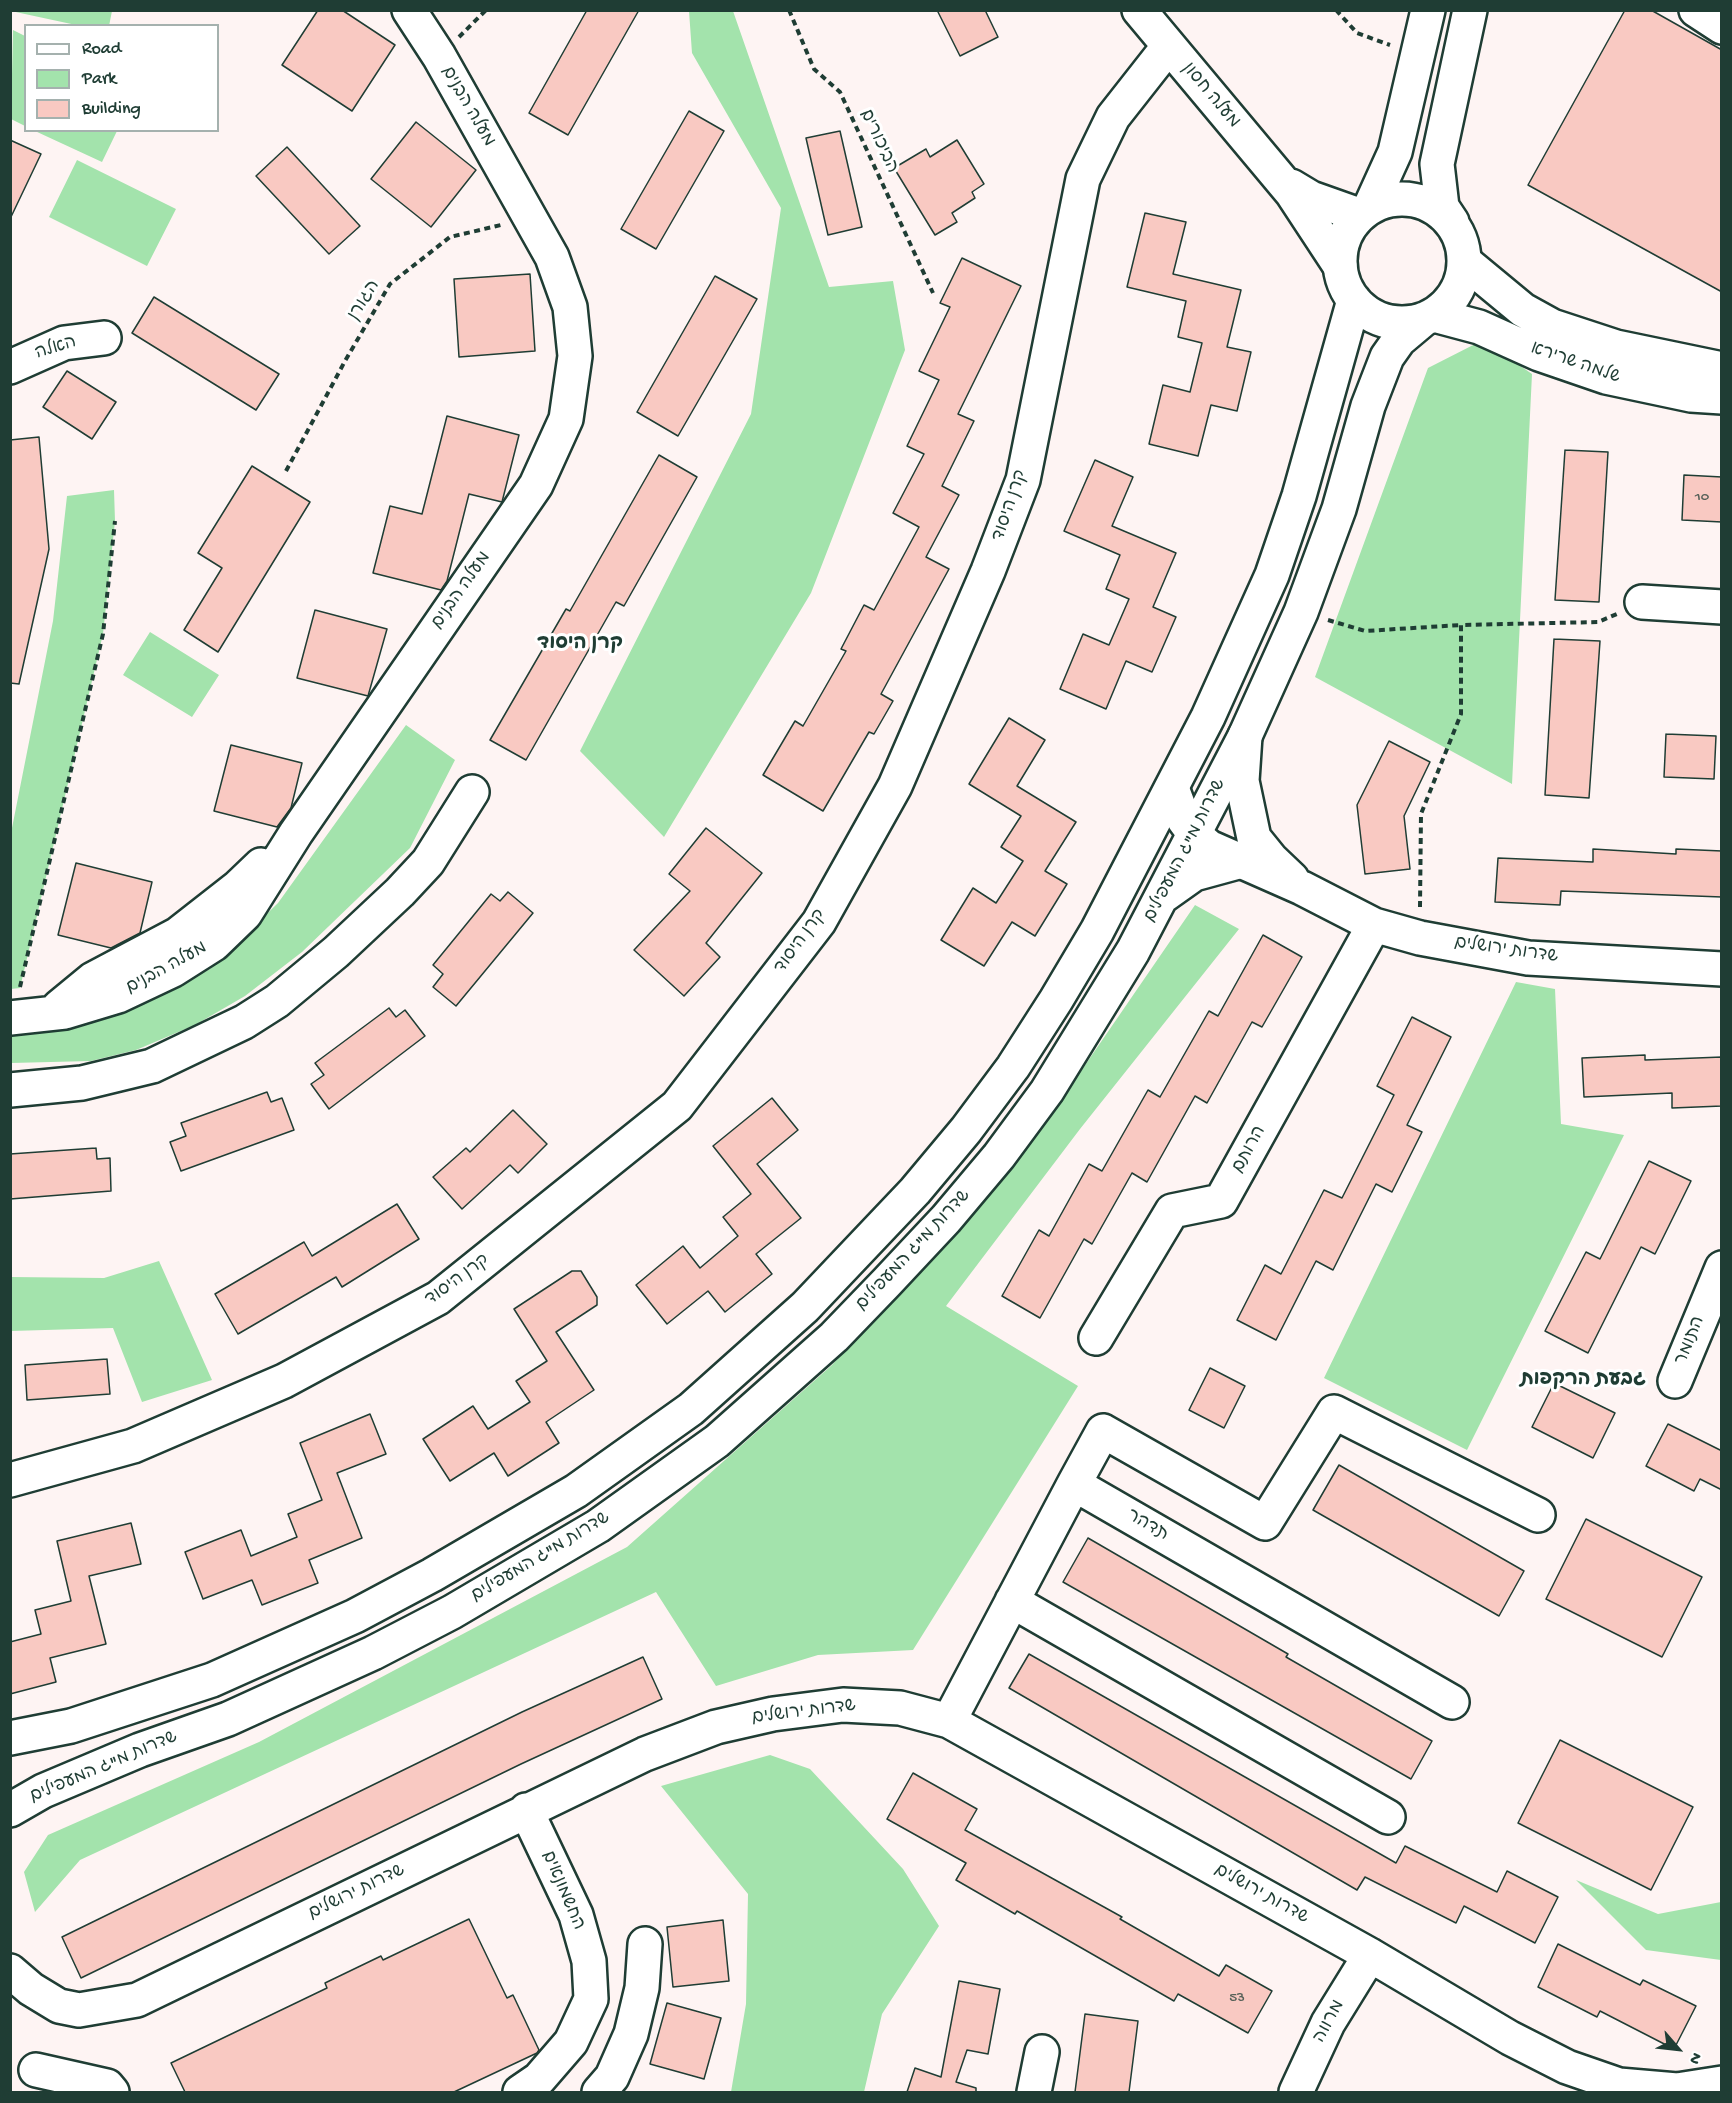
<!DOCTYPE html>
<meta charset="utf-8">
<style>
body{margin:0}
#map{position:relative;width:1732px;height:2103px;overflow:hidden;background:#fef4f3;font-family:"Gochi Hand",sans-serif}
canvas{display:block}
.frame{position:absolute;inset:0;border:12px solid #1f3d34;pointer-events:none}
.legend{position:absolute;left:24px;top:24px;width:195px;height:108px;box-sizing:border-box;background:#fff;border:2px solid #a5b1ae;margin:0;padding:8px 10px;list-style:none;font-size:18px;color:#1f3d34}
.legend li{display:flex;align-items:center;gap:12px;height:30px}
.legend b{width:30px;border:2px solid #a5b1ae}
.north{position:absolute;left:1648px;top:2019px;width:60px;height:60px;-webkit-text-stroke:4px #fff;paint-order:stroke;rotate:118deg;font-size:16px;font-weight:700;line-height:24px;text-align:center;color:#1f3d34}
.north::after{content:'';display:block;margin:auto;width:21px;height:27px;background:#1f3d34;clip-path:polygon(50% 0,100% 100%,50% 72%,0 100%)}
</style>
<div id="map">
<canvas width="1732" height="2103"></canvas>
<div class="frame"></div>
<ul class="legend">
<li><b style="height:8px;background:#fff"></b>Road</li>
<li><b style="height:16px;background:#a3e3ac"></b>Park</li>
<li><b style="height:16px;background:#f9c9c2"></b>Building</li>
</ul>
<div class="north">N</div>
</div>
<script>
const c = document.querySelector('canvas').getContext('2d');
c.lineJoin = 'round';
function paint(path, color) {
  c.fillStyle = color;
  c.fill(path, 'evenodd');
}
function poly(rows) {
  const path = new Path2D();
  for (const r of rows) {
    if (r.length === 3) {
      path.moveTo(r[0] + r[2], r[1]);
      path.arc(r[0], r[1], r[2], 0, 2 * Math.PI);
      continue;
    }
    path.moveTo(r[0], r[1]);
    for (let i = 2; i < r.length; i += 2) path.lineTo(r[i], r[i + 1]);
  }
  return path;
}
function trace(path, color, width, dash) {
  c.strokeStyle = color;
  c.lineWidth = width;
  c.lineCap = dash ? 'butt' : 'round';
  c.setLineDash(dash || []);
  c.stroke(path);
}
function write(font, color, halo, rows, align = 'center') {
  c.font = font + ' "Gochi Hand","Playpen Sans Hebrew",sans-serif';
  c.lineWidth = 6;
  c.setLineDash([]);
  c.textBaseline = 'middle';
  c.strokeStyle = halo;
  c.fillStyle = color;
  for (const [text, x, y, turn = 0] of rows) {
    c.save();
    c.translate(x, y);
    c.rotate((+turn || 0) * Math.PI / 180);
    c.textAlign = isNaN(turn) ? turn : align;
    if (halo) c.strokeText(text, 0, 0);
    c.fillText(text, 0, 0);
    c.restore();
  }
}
paint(poly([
 [11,11,11,10,112,11,109,26,76,25],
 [689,11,733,11,829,287,893,281,905,350,811,593,664,837,580,751,751,414,781,208,692,53],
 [13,30,25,36,25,126,11,119],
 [35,131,117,130,117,131,102,162],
 [77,160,176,209,147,266,49,217],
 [1483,340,1532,374,1512,784,1315,677,1428,368],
 [114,490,115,521,103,634,20,988,11,989,11,833,53,621,67,496],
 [150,632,219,675,192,717,123,675],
 [406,725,455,760,410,848,302,952,245,996,195,1025,136,1050,91,1061,11,1063,11,1033,58,1028,152,999,210,969,278,903],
 [1195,905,1239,929,1080,1129,946,1306,1078,1386,913,1650,818,1655,716,1686,656,1592,80,1860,35,1912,24,1872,48,1835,259,1742,627,1547,832,1365,1059,1103],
 [1516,982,1555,989,1561,1124,1624,1135,1467,1450,1324,1378],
 [159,1261,212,1380,142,1402,113,1328,11,1331,11,1277,104,1278],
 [770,1755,810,1769,903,1869,939,1926,882,2014,864,2092,731,2092,746,2004,748,1894,661,1786],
 [1576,1880,1658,1914,1721,1902,1721,1960,1646,1950]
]), '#a3e3ac');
const building = poly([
 [318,10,342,10,395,45,352,111,282,65,318,10],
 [587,10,639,10,568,135,529,113,587,10],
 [937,10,985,10,998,37,960,56,937,10],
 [1625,10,1651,10,1722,50,1722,292,1528,185,1625,10],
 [689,111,724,131,656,249,621,229,689,111],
 [416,122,476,170,431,227,371,179,416,122],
 [840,131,862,227,828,235,806,138,840,131],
 [10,140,41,154,10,219,10,140],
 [957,140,984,184,972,192,975,198,952,213,957,222,935,235,894,168,926,149,930,157,957,140],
 [287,147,360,226,329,254,256,176,287,147],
 [1145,213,1186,222,1173,274,1241,290,1227,347,1251,352,1237,411,1211,405,1198,456,1149,444,1163,385,1190,392,1202,343,1178,337,1186,301,1127,287,1145,213],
 [962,258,1021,286,958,414,974,421,942,486,959,495,926,557,949,569,881,694,893,701,874,734,869,732,823,811,763,775,795,721,803,726,846,651,841,649,864,605,874,610,919,527,893,513,924,454,907,446,939,380,919,371,950,307,940,303,962,258],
 [530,274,535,351,459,357,454,279,530,274],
 [715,276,757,299,678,436,637,412,715,276],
 [154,297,279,374,256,410,132,333,154,297],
 [67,371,116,402,92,439,43,407,67,371],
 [447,416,519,435,502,502,469,494,447,581,441,590,373,573,390,506,422,514,447,416],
 [39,437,49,549,19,684,10,683,10,440,39,437],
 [1565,450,1608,452,1599,602,1555,600,1565,450],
 [659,455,697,477,624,606,616,602,526,760,490,740,566,609,570,611,659,455],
 [1095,460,1133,477,1112,526,1176,553,1153,607,1176,617,1152,672,1126,661,1106,709,1060,689,1083,634,1109,645,1129,599,1106,589,1120,555,1064,531,1095,460],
 [252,466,310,502,218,652,184,630,222,568,198,553,252,466],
 [1684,475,1722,477,1722,522,1682,520,1684,475],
 [315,610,387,629,368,696,297,678,315,610],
 [1554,639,1600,641,1589,798,1545,795,1554,639],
 [1009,718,1045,740,1017,786,1076,822,1045,871,1067,884,1035,936,1012,922,984,966,941,940,973,888,996,903,1023,861,1001,847,1021,816,969,784,1009,718],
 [1666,734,1716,736,1714,779,1664,777,1666,734],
 [1389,741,1430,762,1404,816,1410,869,1365,874,1357,805,1389,741],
 [231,745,302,763,291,808,277,827,214,811,231,745],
 [706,828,762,873,706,943,720,957,684,996,634,950,690,891,669,874,706,828],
 [1593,849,1676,854,1676,849,1722,851,1722,897,1561,891,1560,905,1495,902,1498,858,1593,862,1593,849],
 [76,863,152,882,140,933,111,948,58,935,76,863],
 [508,892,533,913,456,1006,433,987,443,974,433,965,491,894,500,901,508,892],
 [1263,935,1302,957,1262,1027,1252,1022,1207,1103,1195,1096,1147,1182,1132,1173,1092,1244,1084,1239,1040,1318,1002,1296,1039,1230,1049,1236,1089,1164,1102,1171,1148,1090,1160,1097,1209,1011,1218,1016,1263,935],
 [389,1008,396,1017,405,1010,425,1036,329,1109,311,1084,324,1075,315,1063,389,1008],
 [1412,1017,1451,1037,1407,1125,1422,1132,1392,1192,1376,1184,1333,1270,1316,1261,1276,1340,1237,1320,1265,1265,1281,1274,1324,1190,1342,1198,1394,1095,1377,1086,1412,1017],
 [1645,1055,1645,1060,1722,1057,1722,1106,1672,1108,1672,1093,1584,1097,1582,1058,1645,1055],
 [267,1092,271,1102,282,1098,294,1130,181,1171,170,1142,186,1136,181,1123,267,1092],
 [772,1098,798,1130,757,1164,801,1218,756,1254,772,1274,725,1312,708,1291,667,1324,636,1285,683,1246,700,1268,738,1236,723,1217,751,1194,713,1146,772,1098],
 [513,1110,547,1144,518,1173,510,1165,462,1209,433,1177,466,1148,470,1152,513,1110],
 [96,1148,97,1159,110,1158,111,1191,10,1199,10,1154,96,1148],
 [1649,1161,1691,1181,1655,1254,1641,1247,1588,1353,1545,1331,1586,1252,1600,1259,1649,1161],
 [397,1204,419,1239,342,1287,336,1277,238,1334,215,1294,304,1242,312,1256,397,1204],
 [572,1271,581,1271,597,1297,597,1305,556,1332,594,1390,546,1422,559,1443,508,1476,494,1453,450,1481,423,1439,473,1406,488,1429,530,1402,516,1381,547,1361,514,1309,572,1271],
 [107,1359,110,1394,27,1400,25,1365,107,1359],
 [1210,1368,1245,1386,1224,1428,1189,1410,1210,1368],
 [1554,1383,1615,1413,1593,1458,1532,1427,1554,1383],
 [370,1414,386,1454,337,1473,362,1538,309,1560,318,1583,262,1605,252,1580,203,1599,185,1552,241,1530,251,1556,297,1537,288,1514,322,1500,300,1443,370,1414],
 [1668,1424,1722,1451,1722,1490,1700,1479,1694,1491,1646,1466,1668,1424],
 [1339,1465,1524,1571,1499,1616,1313,1510,1339,1465],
 [1586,1519,1702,1577,1662,1657,1546,1599,1586,1519],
 [131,1523,141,1564,89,1576,106,1644,50,1658,56,1682,10,1694,10,1642,41,1634,35,1610,71,1601,57,1541,131,1523],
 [1088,1538,1288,1654,1286,1657,1432,1741,1411,1779,1063,1582,1088,1538],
 [1029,1654,1396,1863,1405,1846,1497,1892,1507,1871,1558,1897,1535,1943,1464,1906,1456,1923,1365,1877,1357,1890,1009,1688,1029,1654],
 [643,1657,662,1699,521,1764,81,1978,62,1937,522,1712,643,1657],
 [1560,1740,1693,1807,1651,1890,1518,1823,1560,1740],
 [913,1773,977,1809,965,1830,1122,1917,1120,1919,1219,1976,1226,1965,1272,1991,1248,2033,1178,1994,1174,2001,1017,1911,1015,1914,956,1880,966,1863,887,1819,913,1773],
 [469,1919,507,1998,513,1995,539,2050,537,2053,454,2092,185,2092,171,2063,327,1988,325,1983,381,1956,383,1960,469,1919],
 [723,1920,729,1981,673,1987,667,1927,723,1920],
 [1558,1944,1640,1985,1643,1980,1696,2006,1674,2049,1600,2011,1597,2017,1538,1987,1558,1944],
 [959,1981,1000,1989,988,2054,967,2050,956,2082,976,2088,976,2092,907,2092,915,2068,941,2077,959,1981],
 [667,2003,721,2018,704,2079,650,2064,667,2003],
 [1085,2014,1138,2021,1129,2092,1075,2092,1085,2014]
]);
paint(building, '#f9c9c2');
trace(building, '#1f3d34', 1.5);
const minor = poly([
 [1139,10,1292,193,1340,266],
 [1696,10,1722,27],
 [1291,186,1311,198,1359,215],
 [1465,262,1523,310,1552,326,1616,347,1722,369],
 [1434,315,1479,327,1539,354,1606,377,1691,395,1722,397],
 [10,367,64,343,104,338],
 [1642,602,1722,607],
 [1245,736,1242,781,1254,838,1271,859,1292,879],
 [1172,788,1184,820,1195,835,1209,847,1302,888,1374,925,1420,938,1528,958,1722,969],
 [59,1007,93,979,178,934,238,887,261,865],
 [10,1018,65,1012,118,996,173,970,214,944,245,914,296,833,536,485,566,419,575,356,570,307,552,257,439,56,409,10],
 [10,1090,82,1083,152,1066,244,1022,277,1001,336,952,400,892,428,862,472,792],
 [1096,1338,1172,1211,1221,1201,1374,925],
 [1675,1381,1722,1268],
 [10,1480,133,1446,284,1381,438,1298,677,1106,819,922,895,786,988,571,1023,480,1083,179,1113,117,1168,47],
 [1074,1484,1103,1431,1265,1523,1334,1412,1538,1515],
 [1012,1601,1388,1817],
 [949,1721,1074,1484,1452,1702],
 [10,1971,31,1989,59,2006,79,2010,137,2000,645,1754,716,1727,773,1714,843,1705,900,1708,949,1721,1370,1955,1510,2038,1567,2067,1619,2085,1677,2090,1722,2083],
 [36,2070,107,2086,112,2092],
 [520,2092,539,2079,571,2042,591,1999,589,1961,576,1915,526,1810],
 [599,2092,612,2077,631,2034,642,1988,645,1944],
 [1034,2092,1042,2052],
 [1296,2092,1328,2023,1370,1955]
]);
const major = poly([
 [1402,261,62],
 [1370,207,1395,152,1428,10],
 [1452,222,1442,207,1437,164,1470,10],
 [1163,896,1194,874,1238,862],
 [10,1738,71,1726,212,1680,355,1616,432,1575,576,1491,691,1409,805,1307,915,1191,966,1130,1013,1067,1056,1000,1097,931,1208,717,1272,575,1299,496,1354,300],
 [10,1810,43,1791,140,1750,228,1719,373,1653,452,1612,598,1526,717,1441,834,1337,887,1282,946,1219,999,1156,1047,1091,1133,951,1245,736,1301,612,1339,509,1368,406,1387,357,1399,340,1424,319]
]);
trace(minor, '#1f3d34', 38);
trace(major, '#1f3d34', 38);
trace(poly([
 [789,10,814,69,840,92,933,293],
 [1336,10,1357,33,1390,45],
 [459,37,486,10],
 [286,471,345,361,390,284,450,237,501,225],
 [1328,620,1365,631,1461,625],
 [1420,907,1421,814,1461,714,1461,625,1598,622,1617,614],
 [20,987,103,634,115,521]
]), '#1f3d34', 4, [6, 4.5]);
trace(minor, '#fff', 33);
trace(major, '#fff', 33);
write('15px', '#566058', null, [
 ["10",1702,498],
 ["53",1237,1999]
]);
write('18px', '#1f3d34', '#fff', [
 ["מעלה חסון",1210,96,50],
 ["מעלה הבנים",467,107,60],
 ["הביכורים",878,142,65],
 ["הגורן",365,301,-58],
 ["האלה",56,349,-17],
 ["שלמה שרירא",1575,364,19],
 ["קרן היסוד",1011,506,-71],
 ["מעלה הבנים",462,591,-55],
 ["שדרות מ\"ג המעפילים",1186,851,-63],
 ["קרן היסוד",801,942,-54],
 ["שדרות ירושלים",1506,951,8],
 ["מעלה הבנים",167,969,-29],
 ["הרותם",1250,1150,-61],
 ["שדרות מ\"ג המעפילים",914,1251,-47],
 ["קרן היסוד",458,1281,-36],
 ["התומר",1691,1341,-68],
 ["תדהר",1147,1526,30],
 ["שדרות מ\"ג המעפילים",541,1558,-31],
 ["שדרות ירושלים",804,1713,-7],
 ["שדרות מ\"ג המעפילים",104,1768,-23],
 ["החשמונאים",562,1891,67],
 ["שדרות ירושלים",357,1893,-26],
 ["שדרות ירושלים",1261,1895,29],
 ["מרווה",1330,2022,-62]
]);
write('bold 20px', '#1f3d34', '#fff', [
 ["קרן היסוד",580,645],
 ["גבעת הרקפות",1583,1381]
]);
</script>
